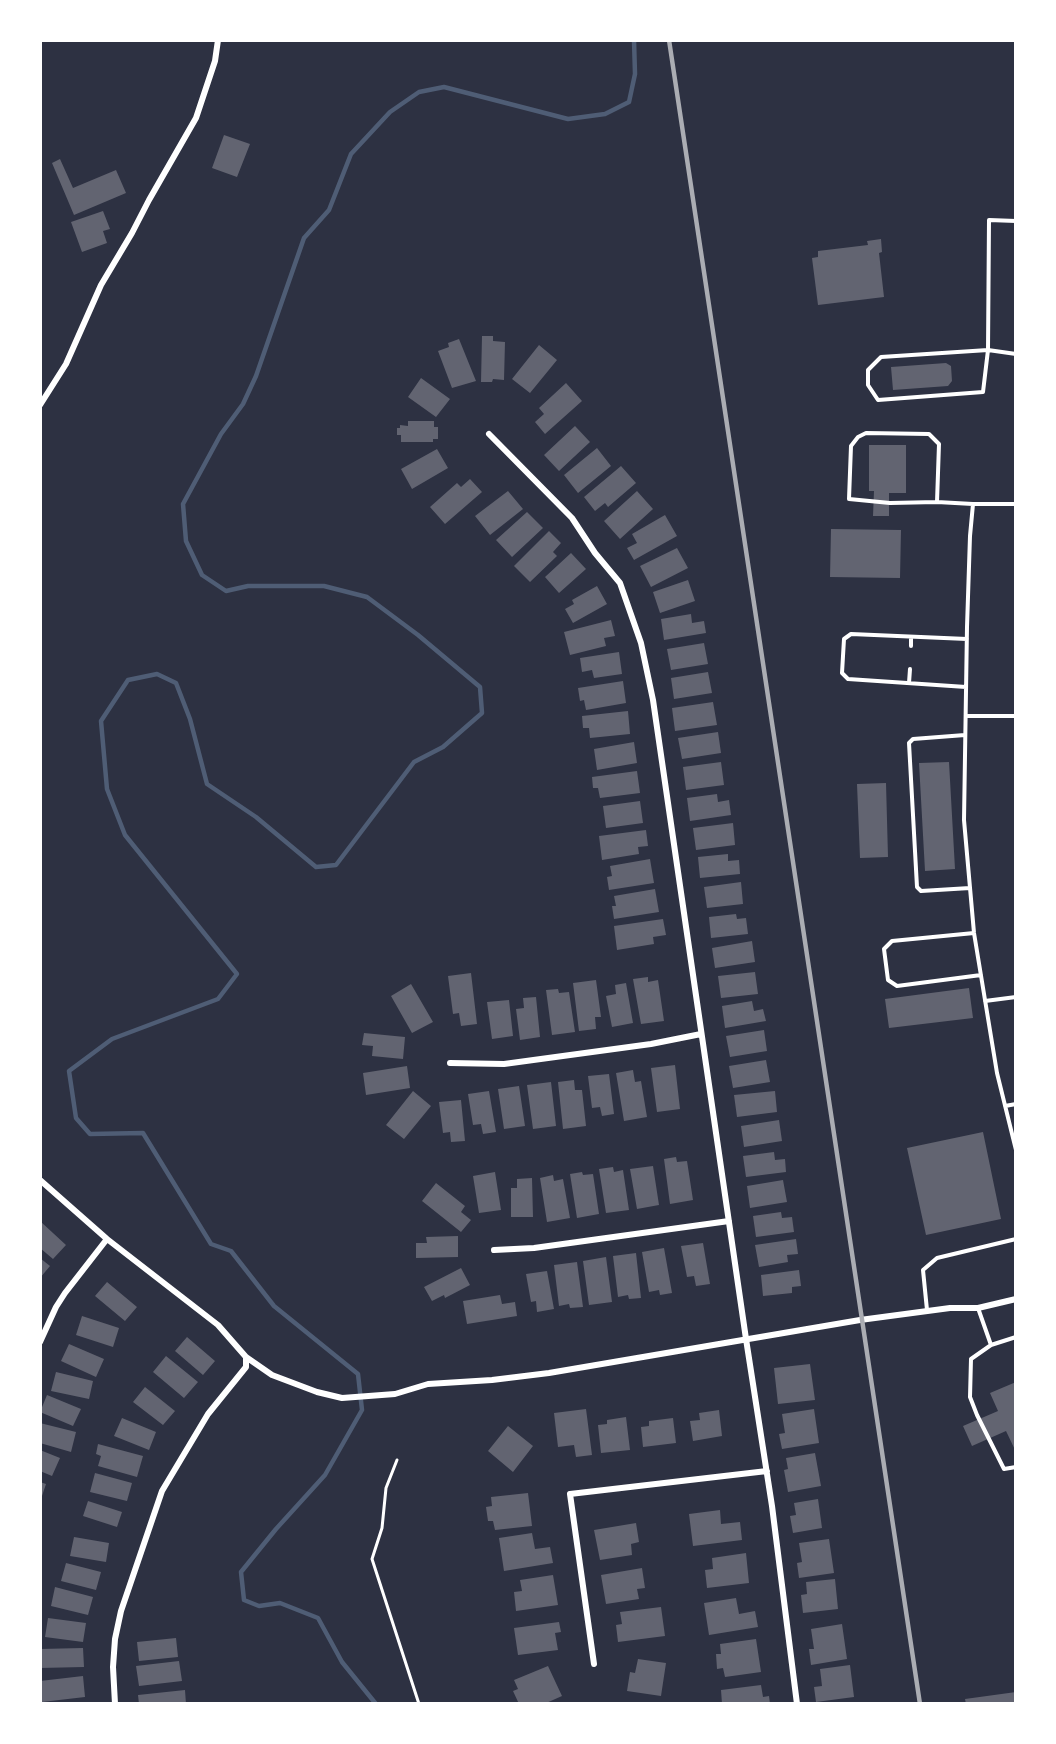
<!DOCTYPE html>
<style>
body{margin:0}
#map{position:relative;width:1056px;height:1744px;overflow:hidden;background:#2d3142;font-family:"Varela Round",sans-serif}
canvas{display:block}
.frame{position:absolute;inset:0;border:42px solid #fff;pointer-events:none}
</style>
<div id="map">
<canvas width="1056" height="1744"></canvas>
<div class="frame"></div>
</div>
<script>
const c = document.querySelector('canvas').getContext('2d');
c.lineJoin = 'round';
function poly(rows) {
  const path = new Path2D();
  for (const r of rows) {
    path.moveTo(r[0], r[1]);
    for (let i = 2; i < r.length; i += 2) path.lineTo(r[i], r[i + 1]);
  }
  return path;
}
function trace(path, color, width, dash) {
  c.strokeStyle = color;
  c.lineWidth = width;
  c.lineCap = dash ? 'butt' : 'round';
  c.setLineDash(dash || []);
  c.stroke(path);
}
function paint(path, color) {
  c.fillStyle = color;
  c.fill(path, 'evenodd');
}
trace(poly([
 [376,1704,342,1662,318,1618,280,1603,259,1606,244,1600,241,1572,276,1529,325,1475,362,1410,358,1374,274,1306,231,1251,211,1244,143,1133,90,1134,76,1118,69,1071,112,1039,218,999,237,974,125,835,107,789,101,721,128,680,157,674,176,683,190,719,207,784,256,817,316,867,336,865,414,762,443,747,482,713,480,687,418,635,367,597,324,586,248,586,226,591,202,575,186,541,183,504,221,434,243,404,256,376,304,238,329,210,351,154,390,112,419,92,444,87,568,119,605,114,629,102,635,74,634,40]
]), '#4f5d75', 4.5);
paint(poly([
 [224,135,250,144,237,177,212,168],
 [60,159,73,188,116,170,126,193,74,215,52,163],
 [103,211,110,229,103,231,107,243,82,252,71,222],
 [881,239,882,252,879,253,884,297,818,305,812,258,818,257,818,251,868,245,867,241],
 [482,336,493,336,493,341,505,342,504,380,493,379,492,382,481,382],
 [459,339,476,381,452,388,438,351,449,347,448,343],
 [539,345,557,360,530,393,512,379],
 [946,363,951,366,952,381,948,386,893,390,891,367],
 [421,378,450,399,436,417,408,397],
 [566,383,582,401,545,434,535,422,544,414,539,408],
 [408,421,434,421,434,427,438,427,438,439,433,439,433,442,401,442,401,435,397,435,397,428,400,428,400,425,408,426],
 [575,426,590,442,559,471,544,455],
 [869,445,906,445,906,493,889,493,889,516,873,516,874,491,869,491],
 [597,448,611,466,578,493,564,475],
 [437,449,448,468,412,489,401,469],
 [621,466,636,483,608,507,605,503,595,511,584,497],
 [470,479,482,492,445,524,430,507,457,483,461,487],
 [508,491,523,509,490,535,475,516],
 [637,491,653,509,620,539,604,521],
 [527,512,543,528,512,557,496,540],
 [665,515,677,536,634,560,627,548,637,543,632,534],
 [831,529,901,530,900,578,830,577],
 [549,531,561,543,553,552,557,556,530,582,514,566],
 [677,548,688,568,651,587,640,566],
 [571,553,586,569,559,593,545,577],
 [688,580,695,601,660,613,653,592],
 [597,586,607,604,573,623,565,609,574,604,572,600],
 [691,614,692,623,704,621,706,633,664,640,661,619],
 [611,620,615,636,604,638,606,646,570,655,564,632],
 [704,643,708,664,671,670,667,649],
 [619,652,622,674,594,678,592,670,582,672,580,658],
 [708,672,712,693,674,699,671,678],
 [623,681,626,703,586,710,584,700,580,701,578,688],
 [713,702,717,725,675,731,672,708],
 [628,711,630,734,590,738,589,728,583,728,582,716],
 [718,732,721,753,682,759,678,738],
 [634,742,637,763,597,770,594,749],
 [721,762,724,785,686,790,683,767],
 [949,762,955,869,925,871,919,763],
 [637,771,640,793,600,798,598,788,593,788,592,777],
 [886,783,888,857,860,858,857,784],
 [717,794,718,802,729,800,731,815,690,821,687,798],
 [640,801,643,823,606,828,603,806],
 [733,823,735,845,696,850,693,828],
 [646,830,648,846,638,847,639,854,602,860,599,836],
 [728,854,728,861,739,860,740,874,700,878,698,857],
 [650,859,654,883,609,890,607,877,612,876,610,866],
 [741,882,743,904,707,908,704,887],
 [655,889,659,912,614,919,612,906,616,906,614,896],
 [736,914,737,919,746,918,748,934,711,938,709,917],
 [663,919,666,935,653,937,654,944,617,950,614,926],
 [752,941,755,962,715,968,712,948],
 [755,972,758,994,721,998,718,976],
 [471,973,477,1024,461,1026,459,1013,453,1014,448,976],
 [648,977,648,982,658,980,664,1021,641,1024,633,979],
 [596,980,601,1017,595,1017,596,1029,579,1031,573,983],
 [626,983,633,1023,612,1027,606,996,616,994,615,985],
 [411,984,433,1022,412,1033,391,996],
 [969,988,973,1018,889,1028,885,999],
 [558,989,559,993,569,992,575,1032,552,1035,546,990],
 [536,997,540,1037,520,1040,516,1009,524,1008,523,998],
 [509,1000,513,1036,492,1039,487,1002],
 [752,1001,754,1011,763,1009,766,1021,725,1028,722,1006],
 [764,1030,767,1051,730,1057,726,1036],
 [364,1033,405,1037,403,1059,372,1056,373,1046,362,1045],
 [766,1060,770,1082,733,1088,729,1066],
 [675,1065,680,1109,657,1112,651,1068],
 [407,1066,410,1088,366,1095,363,1073],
 [633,1070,635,1082,641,1081,647,1117,624,1121,616,1073],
 [609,1074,614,1114,602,1116,600,1107,592,1108,588,1076],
 [574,1080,575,1090,582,1090,586,1126,563,1129,558,1082],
 [551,1082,556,1126,533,1129,527,1085],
 [519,1086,525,1126,504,1129,498,1089],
 [413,1091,431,1106,404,1139,386,1125],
 [489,1091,496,1132,483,1134,481,1124,473,1125,468,1094],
 [775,1091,777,1112,737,1117,734,1095],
 [461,1100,465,1141,451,1142,450,1132,443,1133,439,1102],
 [779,1120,782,1141,744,1147,741,1126],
 [983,1132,1001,1219,926,1235,907,1148],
 [774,1152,775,1160,785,1159,786,1172,746,1177,743,1156],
 [676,1157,677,1162,687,1161,693,1200,670,1204,664,1159],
 [653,1166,659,1205,637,1209,630,1169],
 [613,1167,614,1172,623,1170,629,1210,606,1213,599,1169],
 [495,1172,501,1210,479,1213,473,1176],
 [582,1172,583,1175,593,1174,599,1214,577,1218,570,1174],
 [553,1175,554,1181,563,1179,570,1218,547,1222,540,1178],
 [532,1178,533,1217,511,1217,511,1188,517,1188,517,1179],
 [783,1180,787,1202,750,1208,747,1186],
 [436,1183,465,1206,461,1212,471,1220,461,1232,422,1201],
 [781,1212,782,1218,792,1217,794,1232,756,1237,753,1216],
 [40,1221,66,1245,53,1259,40,1248],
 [458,1236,458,1257,416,1258,416,1243,427,1243,426,1237],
 [796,1239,798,1254,787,1255,788,1262,759,1267,755,1245],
 [703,1243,710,1284,696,1286,694,1276,687,1277,681,1246],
 [664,1248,672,1293,660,1295,659,1290,649,1292,642,1252],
 [636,1253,641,1298,629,1299,628,1295,618,1297,613,1256],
 [606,1257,612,1302,589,1305,583,1261],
 [40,1258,50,1266,40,1278],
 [577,1262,583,1307,570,1308,569,1304,559,1306,554,1265],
 [461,1268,470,1285,445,1298,444,1295,432,1301,424,1287],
 [799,1270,801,1286,792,1287,792,1293,763,1296,761,1275],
 [547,1271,554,1309,537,1312,536,1301,531,1302,526,1274],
 [107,1282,137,1307,125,1321,95,1296],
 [500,1295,502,1304,515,1302,517,1316,467,1324,463,1301],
 [82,1316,119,1328,113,1347,76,1335],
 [187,1337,215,1361,203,1375,175,1351],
 [69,1344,104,1359,96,1377,61,1361],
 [166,1356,198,1382,184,1398,153,1372],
 [810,1364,815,1400,778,1404,774,1368],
 [56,1372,93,1381,89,1399,51,1391],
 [1016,1382,1016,1452,1006,1431,972,1446,963,1426,998,1411,990,1393],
 [145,1387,175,1411,163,1425,133,1402],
 [47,1395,81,1409,73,1426,40,1412],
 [586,1409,592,1455,576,1457,574,1445,558,1447,554,1413],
 [814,1409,819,1443,782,1449,779,1434,785,1433,782,1414],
 [719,1410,722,1436,693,1441,690,1421,700,1420,699,1413],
 [626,1417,630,1450,601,1453,598,1425,607,1424,607,1420],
 [122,1418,156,1432,149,1450,114,1436],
 [673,1418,676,1443,643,1447,641,1427,649,1426,649,1421],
 [40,1423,76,1432,71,1452,40,1443],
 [508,1426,533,1446,513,1472,488,1451],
 [98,1444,143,1456,137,1477,98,1466,101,1456,96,1454],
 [40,1450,60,1458,52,1476,40,1471],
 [815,1453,821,1486,788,1492,784,1470,788,1469,786,1458],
 [95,1473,132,1483,127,1501,90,1492],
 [40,1482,46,1484,41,1499,40,1499],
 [528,1493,532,1526,495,1530,493,1521,488,1521,486,1507,492,1506,491,1497],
 [818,1499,822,1528,793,1533,790,1516,796,1515,794,1503],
 [88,1501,122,1512,117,1527,83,1516],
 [720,1510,721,1524,740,1522,742,1540,693,1546,689,1514],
 [636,1523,639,1542,631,1544,632,1555,600,1560,594,1530],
 [532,1533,535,1549,550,1547,553,1563,504,1571,499,1538],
 [74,1537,109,1543,106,1562,70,1556],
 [829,1539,834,1573,799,1578,797,1563,802,1562,799,1543],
 [746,1553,749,1583,707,1588,705,1570,713,1569,712,1558],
 [66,1563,101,1572,96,1590,61,1581],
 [642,1568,645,1588,637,1589,639,1599,606,1604,601,1575],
 [553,1575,558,1605,516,1611,514,1592,522,1591,520,1580],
 [835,1579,838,1609,803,1613,801,1595,807,1594,806,1582],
 [55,1587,93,1597,88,1615,51,1606],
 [736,1598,739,1614,755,1611,758,1627,709,1635,704,1603],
 [661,1607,665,1636,618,1642,616,1625,622,1624,620,1612],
 [48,1618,86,1623,83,1642,45,1637],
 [559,1622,561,1632,555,1633,558,1650,518,1655,514,1628],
 [842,1624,847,1659,811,1665,809,1649,814,1649,811,1629],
 [176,1638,178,1657,139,1661,137,1642],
 [756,1639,761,1672,725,1677,723,1668,717,1669,716,1654,721,1654,720,1644],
 [83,1648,84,1667,40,1668,40,1649],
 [638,1659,666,1663,661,1696,627,1691,630,1672,635,1673],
 [179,1661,182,1681,139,1686,136,1666],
 [850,1665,854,1697,816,1702,814,1687,822,1686,820,1669],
 [548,1666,562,1696,544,1704,525,1704,524,1702,519,1704,513,1691,518,1689,514,1680],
 [83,1676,85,1697,42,1702,40,1681],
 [761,1685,763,1697,769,1696,770,1704,722,1704,721,1690],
 [185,1690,186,1704,139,1704,138,1695],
 [1016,1692,1016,1704,966,1704,965,1699]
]), '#626471');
trace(poly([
 [397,1460,386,1488,382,1528,372,1559,419,1704]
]), '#fff', 3);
trace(poly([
 [1016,221,989,220,988,350,1016,354],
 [988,350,983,392,878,400,868,385,868,370,881,357,988,350],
 [937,502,890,503,849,499,851,446,858,437,866,433,929,434,939,444,937,502,973,504],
 [1016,504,973,504,970,536,967,627,964,820,974,933,997,1073,1016,1150],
 [911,646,911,637],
 [909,683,910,669],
 [966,687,848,679,842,673,844,639,851,634,967,639],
 [966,716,1016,716],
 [965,735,913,739,909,743,917,887,921,891,970,888],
 [974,933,892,941,884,949,888,980,897,986,981,975],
 [985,1001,1016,997],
 [1005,1106,1016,1104],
 [978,1308,991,1345,1016,1337],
 [927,1310,923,1270,937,1258,1016,1239],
 [991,1345,971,1359,970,1397,977,1415,1004,1469,1016,1467]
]), '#fff', 4);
trace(poly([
 [40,405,66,364,101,285,132,233,149,200,196,118,215,61,218,40],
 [489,434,572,518,595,553,620,583,641,643,653,700,746,1339,772,1506,797,1704],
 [450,1063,504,1064,651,1044,701,1034],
 [40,1180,107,1239,218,1325,246,1357,272,1375,317,1392,342,1398,395,1394,428,1384,492,1380,549,1373,860,1320,950,1308,978,1308,1016,1299],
 [494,1250,534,1248,729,1221],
 [40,1342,56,1307,65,1293,107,1239],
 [594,1664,570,1494,767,1471],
 [115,1704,113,1667,115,1639,121,1611,162,1491,208,1414,246,1367,246,1357]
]), '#fff', 6);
trace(poly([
 [669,40,920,1704]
]), '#abadb3', 4.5);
</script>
